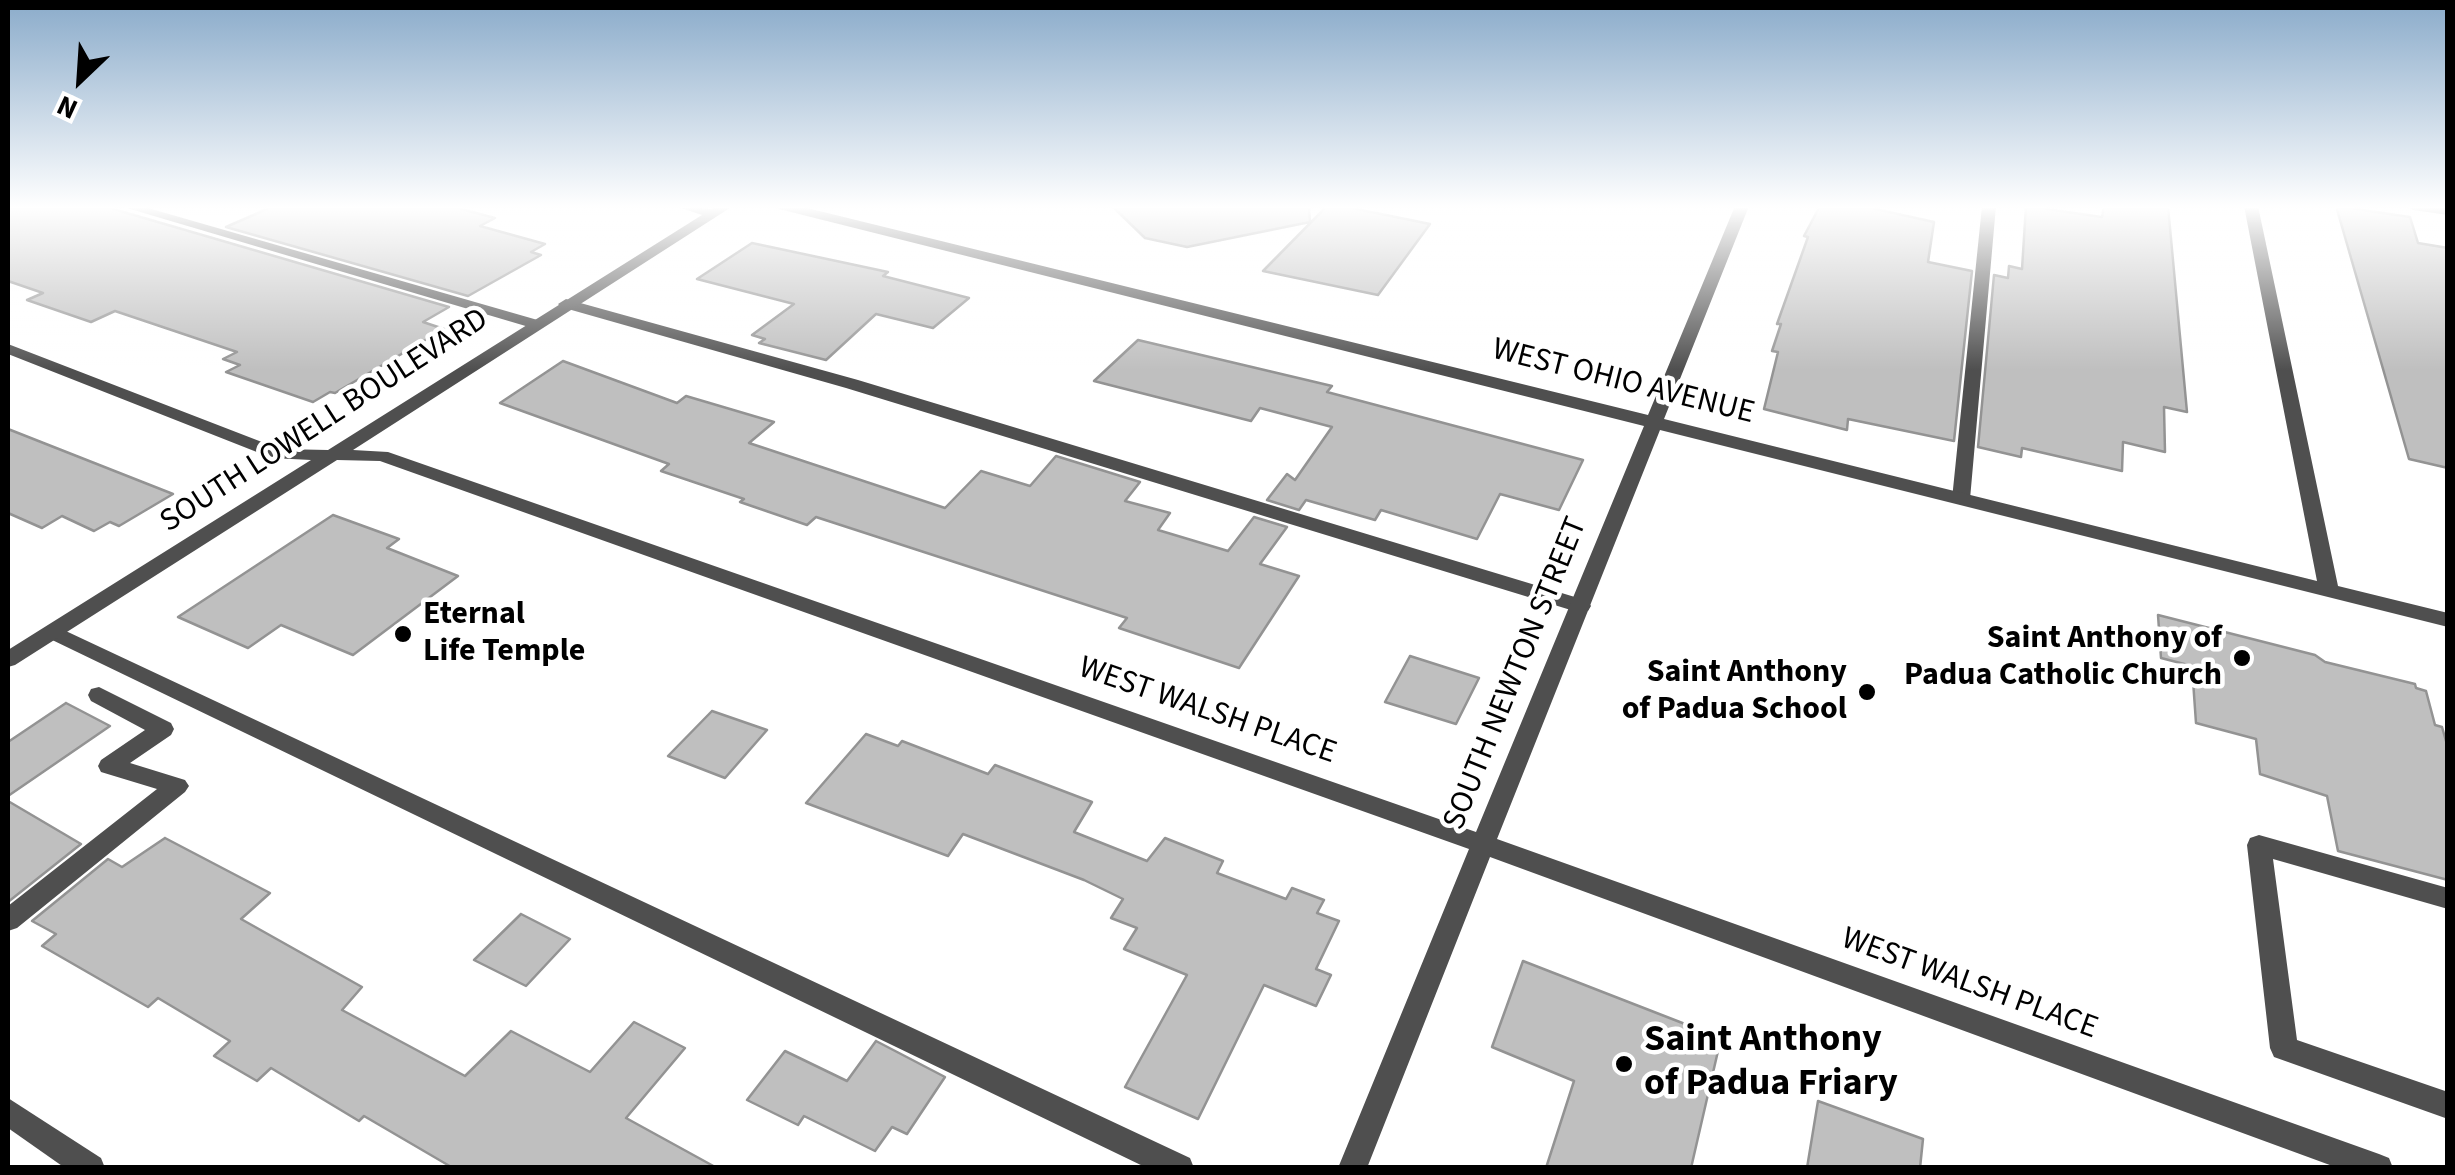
<!DOCTYPE html>
<style>
body{margin:0}
#map{position:relative;width:2455px;height:1175px;overflow:hidden;background:#fff;font-family:"Source Sans 3",sans-serif}
canvas{display:block}
.frame{position:absolute;inset:0;border:10px solid #000;pointer-events:none}
.north{position:absolute;left:30px;top:30px;width:100px;height:100px;-webkit-text-stroke:8px #fff;paint-order:stroke;rotate:205deg;font-size:28px;font-weight:700;line-height:40px;text-align:center;color:#000}
.north::after{content:'';display:block;margin:auto;width:35px;height:45px;background:#000;clip-path:polygon(50% 0,100% 100%,50% 72%,0 100%)}
</style>
<div id="map">
<canvas width="2455" height="1175"></canvas>
<div class="frame"></div>
<div class="north">N</div>
</div>
<script>
const c = document.querySelector('canvas').getContext('2d');
c.lineJoin = 'round';
function paint(path, color) {
  c.fillStyle = color;
  c.fill(path, 'evenodd');
}
function poly(rows) {
  const path = new Path2D();
  for (const r of rows) {
    path.moveTo(r[0], r[1]);
    for (let i = 2; i < r.length; i += 2) path.lineTo(r[i], r[i + 1]);
  }
  return path;
}
function trace(path, color, width, dash) {
  c.strokeStyle = color;
  c.lineWidth = width;
  c.lineCap = dash ? 'butt' : 'round';
  c.setLineDash(dash || []);
  c.stroke(path);
}
function write(font, color, halo, rows, align = 'center') {
  c.font = font + ' "Source Sans 3",sans-serif';
  c.lineWidth = 9;
  c.setLineDash([]);
  c.textBaseline = 'middle';
  c.strokeStyle = halo;
  c.fillStyle = color;
  for (const [text, x, y, turn = 0] of rows) {
    c.save();
    c.translate(x, y);
    c.rotate((+turn || 0) * Math.PI / 180);
    c.textAlign = isNaN(turn) ? turn : align;
    if (halo) c.strokeText(text, 0, 0);
    c.fillText(text, 0, 0);
    c.restore();
  }
}
const building = poly([
 [8,206,103,206,449,307,423,322,444,329,335,393,330,392,313,402,226,372,240,365,223,359,237,352,115,311,91,322,27,300,43,293,8,281,8,206],
 [274,206,450,206,495,218,480,226,545,244,531,252,541,255,468,296,226,227,274,206],
 [1112,206,1309,206,1310,222,1187,247,1145,238,1112,206],
 [1327,206,1342,206,1430,224,1378,295,1263,271,1327,206],
 [1820,206,1862,206,1934,222,1928,262,1972,271,1954,441,1848,419,1847,430,1764,409,1778,352,1772,351,1781,324,1777,324,1808,237,1804,236,1820,206],
 [2026,206,2102,217,2104,206,2168,206,2187,412,2164,407,2165,452,2123,442,2122,471,2022,448,2021,457,1978,447,1994,275,2008,278,2009,266,2022,269,2026,206],
 [2336,206,2410,217,2418,243,2448,248,2448,468,2409,459,2336,206],
 [752,243,888,272,883,276,969,298,933,328,876,314,826,360,759,343,765,339,752,335,794,304,697,279,752,243],
 [1138,340,1332,386,1327,392,1583,460,1559,510,1500,494,1477,539,1381,510,1375,520,1306,500,1299,510,1267,500,1287,474,1295,480,1332,427,1260,408,1251,421,1094,381,1138,340],
 [563,361,677,403,686,396,774,422,749,443,945,508,981,471,1030,486,1056,456,1140,482,1125,501,1170,513,1158,530,1228,551,1254,517,1287,527,1260,564,1299,576,1239,668,1119,628,1127,618,816,517,807,525,740,502,744,499,661,471,669,464,500,403,563,361],
 [8,429,173,494,119,526,110,522,94,531,62,516,42,528,8,513,8,429],
 [333,515,399,539,387,548,458,576,353,655,281,625,248,648,178,617,333,515],
 [2158,615,2315,655,2325,662,2415,684,2416,688,2426,691,2435,725,2442,727,2448,748,2448,880,2338,851,2327,796,2260,774,2256,739,2196,723,2192,666,2161,658,2158,615],
 [1410,656,1479,678,1456,724,1385,702,1410,656],
 [66,703,110,726,8,796,8,742,66,703],
 [712,711,767,730,725,778,668,756,712,711],
 [866,734,898,746,902,741,988,774,995,765,1092,802,1074,832,1147,861,1165,838,1223,861,1217,873,1286,899,1292,888,1324,900,1317,913,1339,921,1316,969,1331,975,1316,1006,1264,985,1198,1119,1125,1087,1187,975,1124,949,1137,928,1111,918,1123,899,1084,880,963,834,948,856,806,803,866,734],
 [8,801,81,844,8,902,8,801],
 [165,838,270,893,241,919,362,987,342,1010,465,1076,511,1031,590,1072,634,1022,685,1048,626,1118,717,1168,453,1168,364,1116,359,1121,271,1068,257,1081,214,1056,230,1041,158,998,148,1007,42,946,56,934,32,921,108,859,122,867,165,838],
 [521,914,570,939,526,986,474,960,521,914],
 [1523,961,1721,1038,1691,1168,1546,1168,1574,1081,1492,1047,1523,961],
 [876,1041,945,1077,907,1134,892,1127,875,1151,804,1116,798,1125,747,1100,785,1051,847,1081,876,1041],
 [1818,1101,1923,1139,1920,1168,1807,1168,1818,1101]
]);
paint(building, '#bfbfbf');
trace(building, '#939393', 2.5);
paint(poly([
 [120,206,141,206,541,321,543,324,541,327,529,327,120,206],
 [1982,206,1996,206,1970,499,1961,505,1952,499,1982,206],
 [2406,206,2448,207,2448,215,2413,210,2406,206],
 [566,299,858,380,1588,601,1591,606,1588,611,1574,611,846,388,561,307,558,304,566,299],
 [53,625,1190,1158,1194,1168,1147,1168,46,637,43,632,46,627,53,625],
 [99,687,171,723,174,729,171,735,130,763,185,780,189,786,185,792,17,928,8,931,8,906,157,789,101,772,98,766,101,760,145,730,91,701,88,695,91,689,99,687],
 [2259,835,2448,888,2448,909,2273,859,2297,1040,2448,1092,2448,1119,2274,1057,2270,1048,2247,845,2250,838,2259,835]
]), '#4f4f4f');
paint(poly([
 [675,206,711,209,717,206,733,206,353,450,388,452,1476,832,1644,426,779,209,777,206,799,206,1648,415,1735,206,1749,206,1664,419,2317,581,2244,206,2258,206,2338,586,2448,613,2448,627,1660,430,1497,839,2379,1154,2389,1158,2393,1168,2338,1168,1490,857,1367,1168,1338,1168,1469,849,380,461,337,460,15,665,8,667,8,650,311,460,272,458,8,354,8,344,280,449,328,450,702,215,675,206]
]), '#4f4f4f');
paint(poly([
 [8,1098,101,1158,105,1168,65,1168,8,1128,8,1098]
]), '#4f4f4f');
const sky = c.createLinearGradient(0, 0, 0, 370);
sky.addColorStop(0, '#8aabca');
sky.addColorStop(0.56, '#fff');
sky.addColorStop(1, '#ffffff00');
c.fillStyle = sky;
c.fillRect(0, 0, 2455, 370);
for (const [x, y, r, color] of [
 [403,634,10,"#000"],
 [2242,658,10,"#000"],
 [1867,692,10,"#000"],
 [1624,1064,10,"#000"]
]) {
  const dot = new Path2D();
  dot.arc(x, y, r, 0, 2 * Math.PI);
  c.fillStyle = color;
  c.fill(dot);
  trace(dot, '#fff', 4);
}
write('32px', '#000', '#fff', [
 ["WEST OHIO AVENUE",1623,383,14],
 ["SOUTH LOWELL BOULEVARD",325,422,-33],
 ["SOUTH NEWTON STREET",1517,674,-68],
 ["WEST WALSH PLACE",1207,712,19],
 ["WEST WALSH PLACE",1969,985,20]
]);
write('bold 32px', '#000', '#fff', [
 ["Eternal",423,616,"left"],
 ["Life Temple",423,653,"left"],
 ["Saint Anthony of",2222,640],
 ["Padua Catholic Church",2222,677],
 ["Saint Anthony",1847,674],
 ["of Padua School",1847,711]
], 'right');
write('bold 38px', '#000', '#fff', [
 ["Saint Anthony",1644,1042],
 ["of Padua Friary",1644,1086]
], 'left');
</script>
